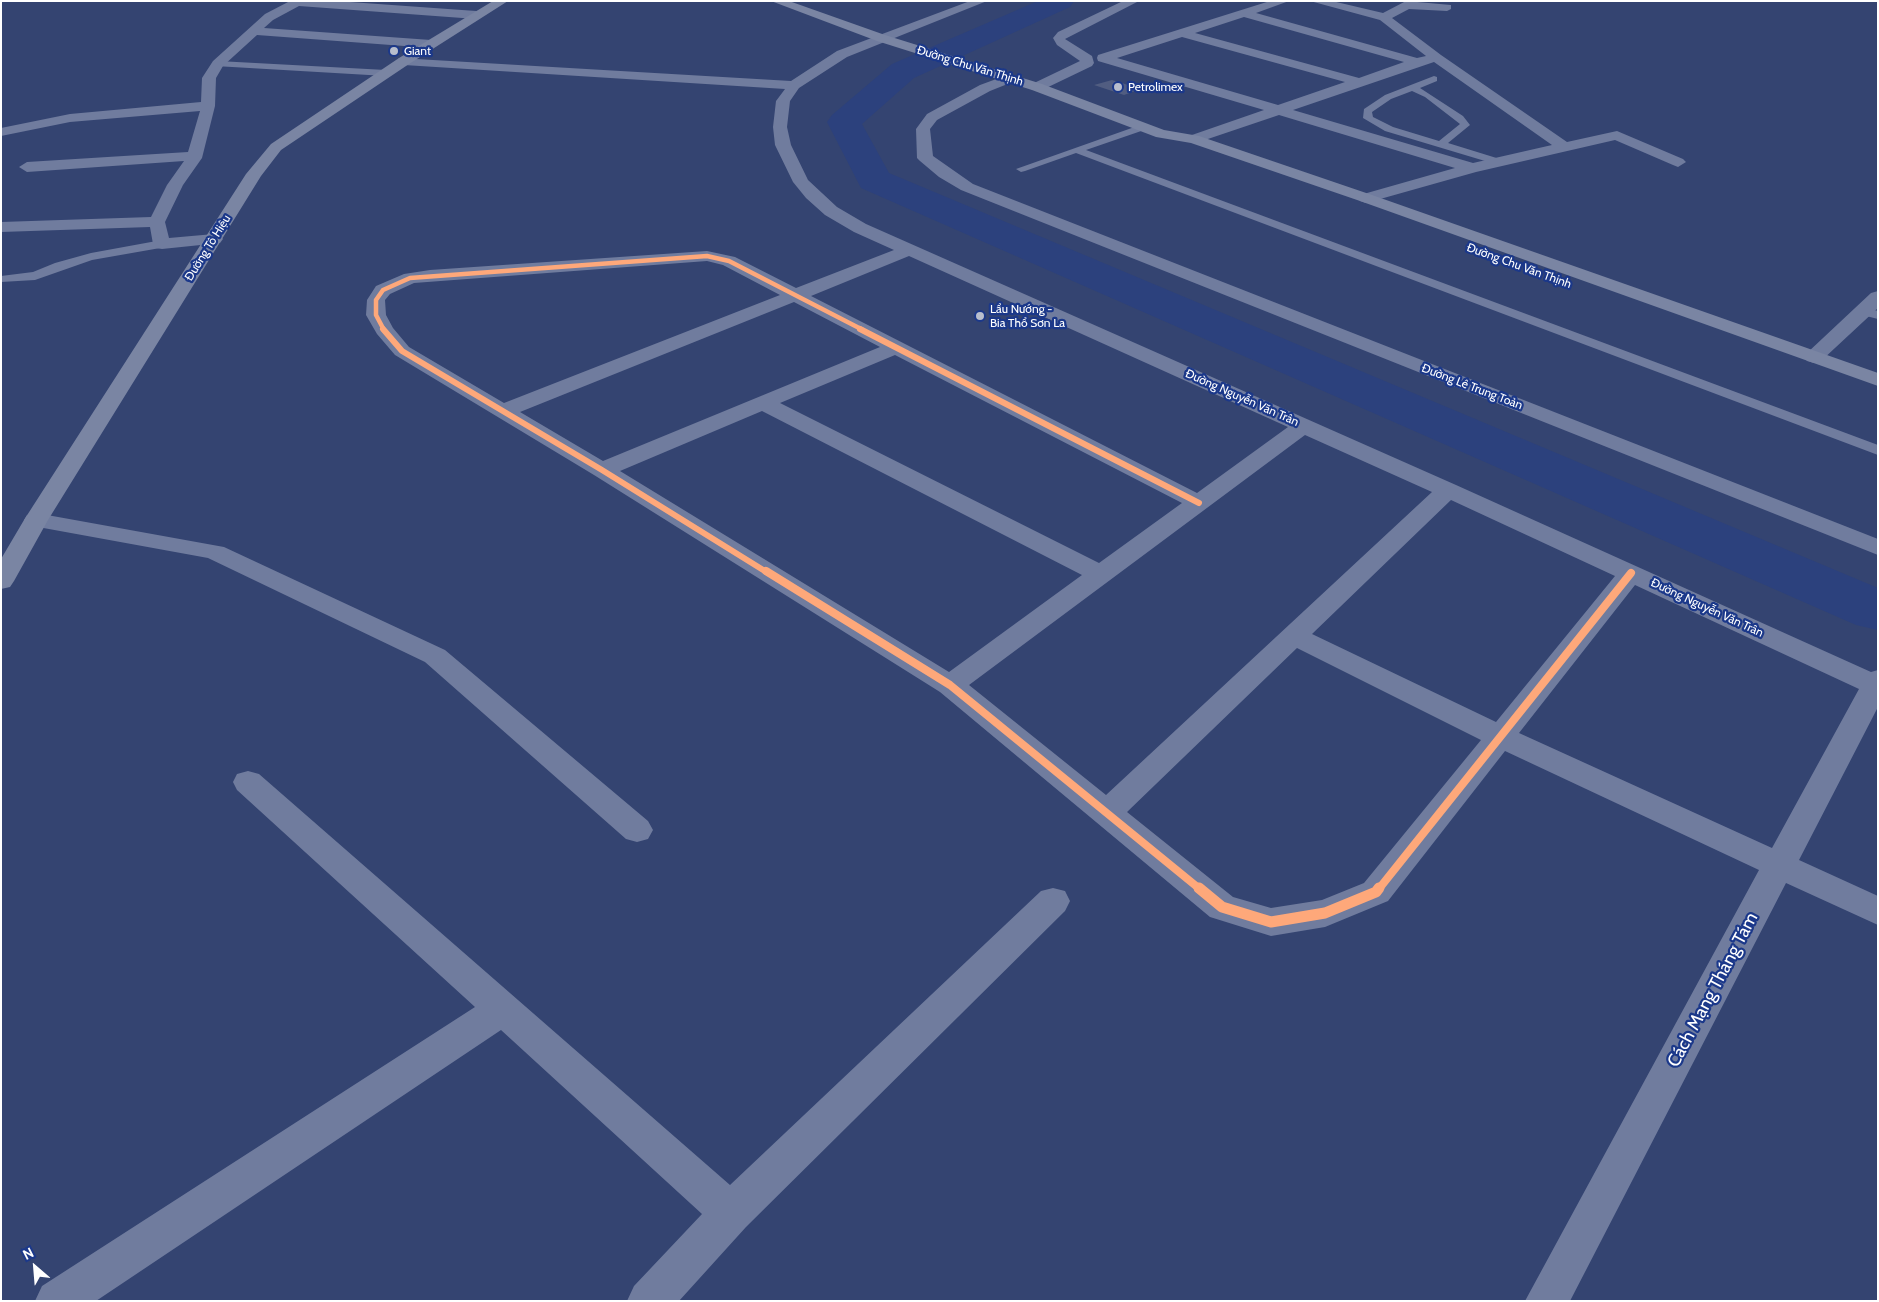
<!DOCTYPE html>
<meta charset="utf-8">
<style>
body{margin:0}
#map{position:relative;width:1879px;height:1302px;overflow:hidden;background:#344471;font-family:Cabin,sans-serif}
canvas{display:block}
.frame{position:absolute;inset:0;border:2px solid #fff;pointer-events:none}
.north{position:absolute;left:10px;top:1242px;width:50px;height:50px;-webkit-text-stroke:4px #1b388a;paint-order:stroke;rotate:333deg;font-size:14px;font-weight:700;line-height:20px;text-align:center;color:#fff}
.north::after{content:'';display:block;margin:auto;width:18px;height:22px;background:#fff;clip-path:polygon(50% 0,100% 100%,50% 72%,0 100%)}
</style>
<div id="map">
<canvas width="1879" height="1302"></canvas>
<div class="frame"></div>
<div class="north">N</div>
</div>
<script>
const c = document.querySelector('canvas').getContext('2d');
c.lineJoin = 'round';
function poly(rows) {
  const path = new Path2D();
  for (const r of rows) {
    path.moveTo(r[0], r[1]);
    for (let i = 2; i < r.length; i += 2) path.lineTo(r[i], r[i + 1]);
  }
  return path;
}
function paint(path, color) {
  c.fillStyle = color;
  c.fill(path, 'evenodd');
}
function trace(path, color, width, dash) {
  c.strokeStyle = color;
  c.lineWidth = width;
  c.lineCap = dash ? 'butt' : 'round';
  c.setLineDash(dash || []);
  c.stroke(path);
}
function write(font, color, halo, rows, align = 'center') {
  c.font = font + ' Cabin,sans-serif';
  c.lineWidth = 4.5;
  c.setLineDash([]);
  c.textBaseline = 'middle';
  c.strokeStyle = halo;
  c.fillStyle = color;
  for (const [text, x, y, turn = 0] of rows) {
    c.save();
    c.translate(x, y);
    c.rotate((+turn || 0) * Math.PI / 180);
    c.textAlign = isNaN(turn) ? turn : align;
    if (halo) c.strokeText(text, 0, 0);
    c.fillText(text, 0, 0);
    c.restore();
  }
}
paint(poly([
 [1038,1,1074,1,1070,7,914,78,862,124,889,173,1878,588,1878,630,1856,625,861,188,827,122,832,115,892,64,1038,1]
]), '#2c417d');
paint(poly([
 [1112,80,1141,89,1124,95,1094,85]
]), '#515d81');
paint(poly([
 [218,61,386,70,391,73,386,76,215,66,214,64,218,61],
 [1434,76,1437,77,1437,81,1420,88,1463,116,1470,125,1448,143,1503,160,1503,164,1495,164,1385,131,1363,118,1364,109,1385,95,1434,76],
 [1412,91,1425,97,1460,124,1439,141,1393,127,1373,117,1372,112,1391,99,1412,91],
 [1143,124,1147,125,1147,129,1086,150,1878,445,1878,455,1076,153,1025,171,1021,172,1016,169,1143,124],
 [162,240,166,241,166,247,92,260,35,280,1,282,1,276,33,272,55,263,91,253,162,240],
 [1863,307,1878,311,1878,319,1858,314,1856,311,1858,308,1863,307]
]), '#707c9e');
paint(poly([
 [290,1,336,1,476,11,482,15,476,19,299,6,273,20,264,28,431,40,437,44,431,48,257,35,223,66,216,78,215,106,202,158,183,185,165,222,169,238,214,234,220,235,223,239,220,243,162,249,156,248,153,244,150,227,1,232,1,222,151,217,167,185,184,161,27,172,19,167,27,162,188,152,200,111,70,122,1,136,1,128,70,114,201,102,202,78,213,61,265,14,290,1],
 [970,1,987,1,847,57,799,88,790,101,787,127,791,145,808,180,837,207,866,224,1456,485,1871,672,1878,670,1878,707,1799,860,1878,896,1878,925,1786,883,1570,1301,1525,1301,1759,870,1505,751,1388,901,1325,927,1271,936,1210,917,940,692,594,475,395,355,377,334,366,315,367,300,376,286,404,274,430,270,707,251,735,257,796,288,894,250,854,232,825,215,806,198,793,182,775,145,773,127,776,101,785,89,404,65,399,64,397,61,399,58,791,81,837,51,970,1],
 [909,256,1288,427,1197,493,811,296,909,256],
 [707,261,723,265,780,295,504,403,409,347,393,328,386,315,385,300,390,294,414,283,707,261],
 [794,302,880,347,603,461,520,412,794,302],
 [895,355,1182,503,1099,563,780,403,895,355],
 [762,411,1082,575,949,672,620,471,762,411],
 [1305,435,1432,492,1106,795,969,685,1305,435],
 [1451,500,1615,576,1496,722,1312,634,1451,500],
 [1635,585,1859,689,1772,848,1519,733,1635,585],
 [1297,648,1481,740,1364,883,1322,900,1271,908,1233,897,1127,812,1297,648],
 [1123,1,1139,1,1065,39,1092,56,1094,63,1092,66,1042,90,1032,90,1030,87,1032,84,1080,61,1057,45,1053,38,1058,32,1123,1],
 [1270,1,1289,1,1256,13,1417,58,1426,56,1380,20,1310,1,1332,1,1383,13,1406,1,1451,5,1451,9,1447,11,1409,9,1392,18,1441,55,1567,142,1617,131,1683,159,1686,162,1678,167,1673,165,1615,140,1476,172,1366,203,1360,201,1358,198,1360,195,1455,168,1279,115,1199,142,1189,142,1187,139,1189,136,1264,110,1098,61,1097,58,1098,55,1270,1],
 [1244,17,1404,62,1359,78,1195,33,1244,17],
 [1182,37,1345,82,1278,105,1117,58,1182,37],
 [1434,62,1552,145,1473,163,1293,110,1434,62],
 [1010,74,1017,78,1015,81,990,91,937,120,930,129,933,156,973,184,1878,539,1878,555,961,190,939,177,920,161,917,158,916,129,927,114,980,85,1010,74],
 [1878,291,1878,308,1821,361,1814,363,1807,361,1804,357,1807,353,1871,293,1878,291],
 [36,513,224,547,445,650,648,821,653,830,648,839,637,842,626,839,425,662,208,558,27,525,24,520,27,515,36,513],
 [248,771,259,774,730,1185,1041,891,1053,888,1065,891,1070,901,1065,911,746,1227,679,1301,627,1301,634,1286,702,1214,501,1030,96,1301,35,1301,42,1286,475,1007,237,790,233,782,237,774,248,771]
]), '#707c9e');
paint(poly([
 [493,1,508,1,409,64,281,150,261,176,48,520,14,581,10,587,1,589,1,559,24,520,246,174,271,144,399,58,493,1],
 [771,1,789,1,885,35,1042,84,1164,130,1199,136,1372,195,1878,373,1878,386,1360,201,1191,143,1156,137,1032,90,877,41,771,1]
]), '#7a85a3');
trace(poly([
 [384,330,376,315,376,300,383,290,410,278,707,256,729,261,863,330]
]), '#fea87a', 4.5);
trace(poly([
 [383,329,402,351,602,470,768,573],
 [860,329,1199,503]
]), '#fea87a', 6);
trace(poly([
 [766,571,950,685,1201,890],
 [1378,890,1631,573]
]), '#fea87a', 8);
trace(poly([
 [1199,888,1222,907,1271,922,1325,913,1376,892,1379,888]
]), '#fea87a', 11);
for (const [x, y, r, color] of [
 [394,51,5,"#b8becd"],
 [1118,87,5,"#b8becd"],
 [980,316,5,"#b8becd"]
]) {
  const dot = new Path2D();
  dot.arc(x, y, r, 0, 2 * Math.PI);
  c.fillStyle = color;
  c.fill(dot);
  trace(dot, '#1b388a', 2);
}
write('12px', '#fff', '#1b388a', [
 ["Giant",404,51],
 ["Petrolimex",1128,87],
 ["Lẩu Nướng -",990,309],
 ["Bia Thổ Sơn La",990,323]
], 'left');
write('12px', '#fff', '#1b388a', [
 ["Đường Chu Văn Thịnh",970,66,17],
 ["Đường Tô Hiệu",208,248,-58],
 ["Đường Chu Văn Thịnh",1519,266,20],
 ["Đường Lê Trung Toản",1472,387,21],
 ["Đường Nguyễn Văn Trân",1242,398,24],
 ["Đường Nguyễn Văn Trân",1707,608,25]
]);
write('18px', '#fff', '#1b388a', [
 ["Cách Mạng Tháng Tám",1713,990,-62]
]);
</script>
